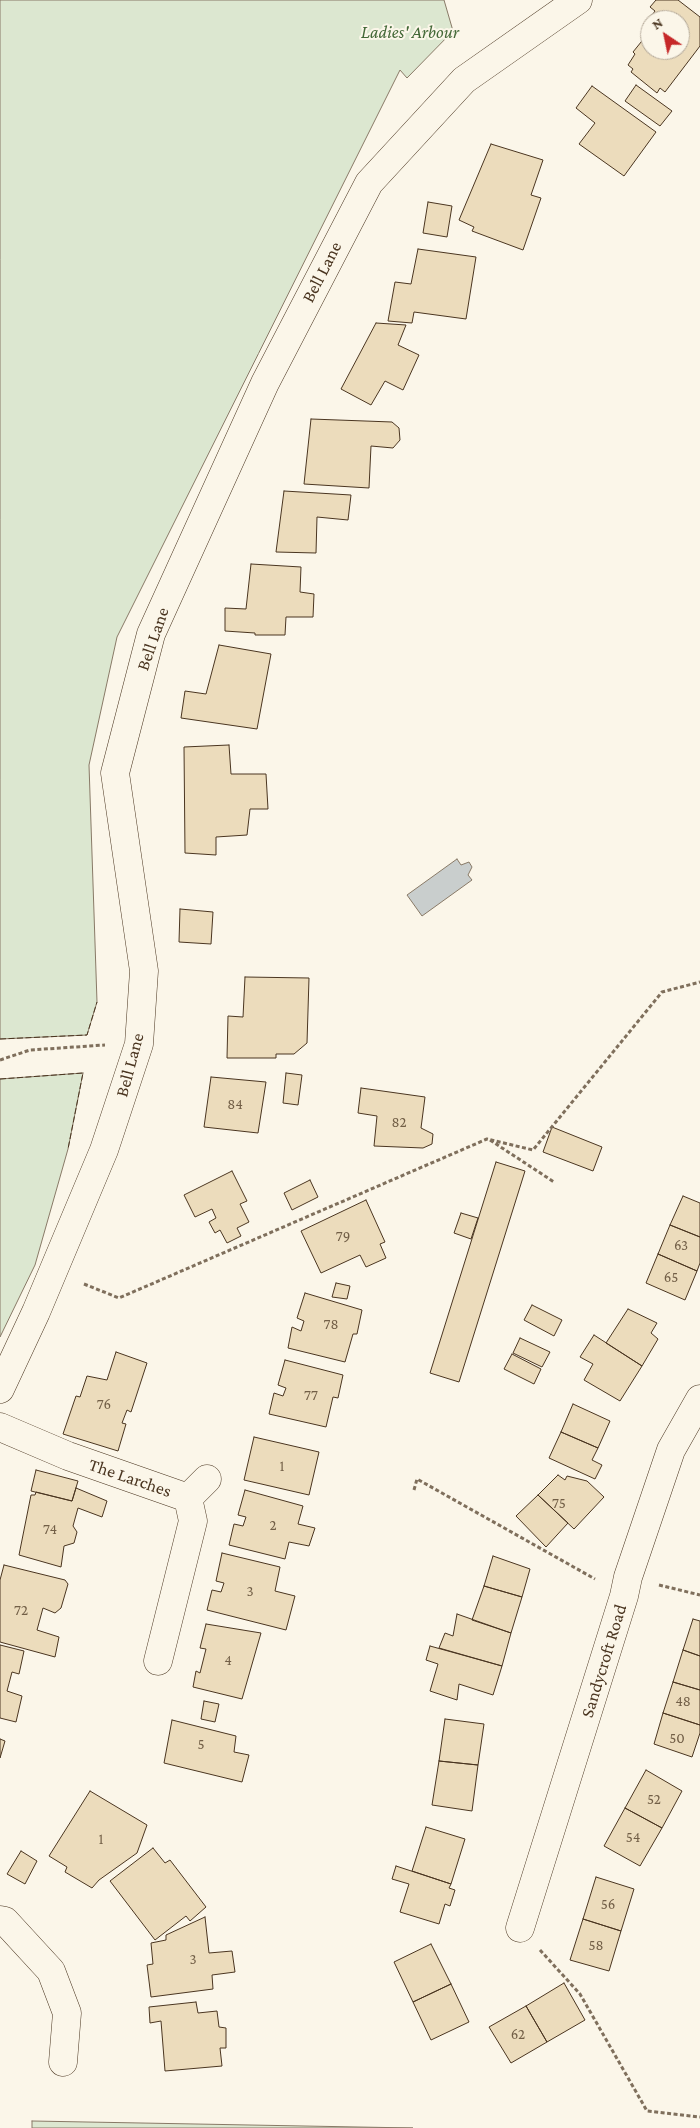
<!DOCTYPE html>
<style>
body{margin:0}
#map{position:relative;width:700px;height:2128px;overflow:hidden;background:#fbf6e9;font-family:"Crimson Pro",serif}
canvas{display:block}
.north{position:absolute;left:640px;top:10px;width:50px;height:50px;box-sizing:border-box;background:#fbf6e9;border:1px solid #b4a999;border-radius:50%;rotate:326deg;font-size:14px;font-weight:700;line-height:20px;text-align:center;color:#4a3520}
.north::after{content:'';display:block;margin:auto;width:18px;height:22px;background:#c62828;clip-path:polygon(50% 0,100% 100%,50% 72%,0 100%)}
</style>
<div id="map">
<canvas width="700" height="2128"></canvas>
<div class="north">N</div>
</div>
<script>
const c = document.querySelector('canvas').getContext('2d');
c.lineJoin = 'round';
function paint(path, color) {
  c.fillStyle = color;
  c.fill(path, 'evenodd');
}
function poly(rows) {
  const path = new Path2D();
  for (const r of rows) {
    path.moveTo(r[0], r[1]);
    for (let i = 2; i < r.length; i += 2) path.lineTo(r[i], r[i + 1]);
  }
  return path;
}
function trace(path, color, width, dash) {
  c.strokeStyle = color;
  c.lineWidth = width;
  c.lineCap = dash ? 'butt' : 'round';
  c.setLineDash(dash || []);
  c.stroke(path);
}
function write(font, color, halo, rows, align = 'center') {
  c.font = font + ' "Crimson Pro",serif';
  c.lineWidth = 4;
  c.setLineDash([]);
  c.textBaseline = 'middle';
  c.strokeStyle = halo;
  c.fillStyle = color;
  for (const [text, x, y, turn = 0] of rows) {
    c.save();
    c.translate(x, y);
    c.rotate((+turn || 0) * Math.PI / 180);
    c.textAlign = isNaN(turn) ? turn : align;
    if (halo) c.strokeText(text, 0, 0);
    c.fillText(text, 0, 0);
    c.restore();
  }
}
const green = poly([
 [0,0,444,0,453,31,407,78,400,70,117,637,89,765,97,1002,87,1035,0,1039,0,0],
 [83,1073,68,1149,35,1265,0,1337,0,1079,83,1073],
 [32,2121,413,2128,32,2128,32,2121]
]);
paint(green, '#dce7d0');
trace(green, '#887966', 1);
const water = poly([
 [457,859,461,865,469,862,472,867,468,875,472,880,422,916,407,895,457,859]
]);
paint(water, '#c9cecd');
trace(water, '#887966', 1);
const building = poly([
 [656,0,678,0,700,17,700,46,665,92,660,88,657,93,631,72,633,69,628,65,635,54,633,52,650,31,650,50,680,50,680,20,650,20,650,29,645,25,655,11,650,7,656,0],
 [636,85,672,111,660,126,625,101,636,85],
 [592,86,656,132,624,176,579,144,595,123,576,108,592,86],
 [491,144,543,160,531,195,541,198,523,250,472,231,474,227,459,220,491,144],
 [428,202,452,206,447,237,423,233,428,202],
 [418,249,476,257,466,319,414,312,412,323,388,321,395,282,411,284,418,249],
 [376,323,406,325,398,345,419,355,403,390,385,381,371,405,341,389,376,323],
 [311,419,392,422,399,428,400,440,393,448,371,446,369,488,304,484,311,419],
 [284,491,351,495,348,520,317,517,316,553,276,552,284,491],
 [251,564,301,567,300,592,314,594,313,617,286,617,285,635,255,635,255,633,225,631,225,608,246,609,251,564],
 [219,645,271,654,257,729,181,718,185,691,206,694,219,645],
 [229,745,231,774,266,774,268,809,250,809,247,835,216,837,216,855,185,853,184,747,229,745],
 [180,909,213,912,211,944,179,942,180,909],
 [245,977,309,978,307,1043,294,1054,276,1054,276,1058,227,1058,228,1016,243,1017,245,977],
 [286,1073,302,1075,298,1105,283,1103,286,1073],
 [211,1077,266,1082,258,1133,204,1127,211,1077],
 [361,1088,425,1097,421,1128,433,1134,432,1144,423,1148,374,1146,377,1116,358,1113,361,1088],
 [552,1127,602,1147,593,1171,543,1152,552,1127],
 [496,1162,525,1171,459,1382,430,1373,496,1162],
 [232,1171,247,1201,240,1204,249,1222,237,1228,241,1236,227,1243,220,1230,215,1233,209,1222,216,1218,212,1209,195,1217,184,1195,232,1171],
 [310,1180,318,1197,292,1210,284,1193,310,1180],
 [683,1196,700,1203,700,1237,670,1225,683,1196],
 [366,1200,385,1242,380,1244,386,1258,366,1267,360,1255,321,1273,301,1231,366,1200],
 [461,1213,478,1218,471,1239,454,1233,461,1213],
 [670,1225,700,1237,700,1263,697,1271,658,1254,670,1225],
 [658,1254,697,1271,685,1300,646,1283,658,1254],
 [336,1283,350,1286,347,1299,332,1297,336,1283],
 [305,1293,362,1310,357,1334,353,1334,345,1362,288,1348,292,1327,301,1331,304,1321,297,1318,305,1293],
 [532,1305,562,1320,554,1336,524,1320,532,1305],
 [628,1309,657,1323,651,1333,658,1339,642,1366,606,1343,628,1309],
 [594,1335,642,1366,620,1401,584,1380,593,1364,580,1357,594,1335],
 [520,1338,550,1352,542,1367,513,1353,520,1338],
 [116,1352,147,1363,131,1412,127,1410,122,1423,126,1424,118,1451,63,1434,76,1396,80,1397,87,1376,107,1380,116,1352],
 [512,1354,541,1369,534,1384,504,1369,512,1354],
 [285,1360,343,1375,338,1398,333,1397,326,1427,269,1414,274,1393,283,1396,286,1388,278,1385,285,1360],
 [573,1404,610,1421,598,1448,561,1432,573,1404],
 [561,1432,598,1448,592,1460,602,1465,595,1479,549,1458,561,1432],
 [254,1437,319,1452,309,1495,244,1480,254,1437],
 [36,1470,78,1481,72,1501,31,1491,36,1470],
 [558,1475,565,1480,567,1476,587,1481,604,1497,574,1529,538,1495,558,1475],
 [76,1488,107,1501,102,1517,78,1508,73,1526,77,1532,74,1543,64,1546,61,1567,19,1555,31,1495,35,1495,36,1492,72,1501,76,1488],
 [245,1490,303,1506,298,1524,315,1528,309,1546,289,1542,285,1559,229,1545,234,1524,243,1526,246,1517,238,1515,245,1490],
 [538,1495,568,1523,546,1547,516,1516,538,1495],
 [222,1553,280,1567,275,1591,295,1596,286,1630,207,1610,212,1590,221,1592,224,1583,216,1581,222,1553],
 [493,1556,530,1569,522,1597,484,1586,493,1556],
 [4,1565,65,1580,68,1584,61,1608,55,1613,43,1608,37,1630,59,1637,55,1657,0,1642,0,1580,4,1565],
 [484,1586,522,1597,511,1633,472,1620,484,1586],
 [457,1614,511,1633,502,1666,439,1648,445,1633,453,1636,457,1614],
 [693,1619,700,1621,700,1656,683,1650,693,1619],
 [206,1624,261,1633,242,1699,193,1687,196,1671,200,1673,206,1649,200,1648,206,1624],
 [0,1645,24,1651,19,1674,12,1672,7,1691,22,1696,16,1722,0,1718,0,1645],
 [430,1646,502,1666,493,1695,459,1684,457,1700,430,1691,438,1664,426,1660,430,1646],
 [683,1650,700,1656,700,1690,673,1682,683,1650],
 [673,1682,700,1690,700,1725,663,1713,673,1682],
 [204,1701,219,1704,215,1722,201,1719,204,1701],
 [663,1713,700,1725,700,1733,692,1757,654,1744,663,1713],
 [445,1719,484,1724,478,1765,439,1761,445,1719],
 [172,1720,236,1736,234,1752,249,1755,242,1782,164,1763,172,1720],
 [0,1739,5,1741,0,1758,0,1739],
 [439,1761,478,1765,472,1811,432,1805,439,1761],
 [646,1770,682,1791,662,1828,625,1808,646,1770],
 [90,1791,147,1825,137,1853,99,1880,92,1888,65,1872,67,1867,49,1856,90,1791],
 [625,1808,662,1828,640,1866,604,1846,625,1808],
 [426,1827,465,1839,451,1884,412,1871,426,1827],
 [153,1848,165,1863,170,1860,206,1907,190,1921,186,1916,155,1940,110,1881,153,1848],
 [21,1851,37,1861,25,1884,7,1874,21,1851],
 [396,1866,451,1884,449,1888,455,1890,450,1906,445,1904,439,1924,400,1912,409,1884,392,1879,396,1866],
 [596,1877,634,1889,621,1931,583,1919,596,1877],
 [205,1917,209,1953,232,1951,235,1972,212,1975,213,1989,151,1997,147,1965,153,1964,151,1943,166,1940,166,1935,205,1917],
 [583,1919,621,1931,609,1971,570,1960,583,1919],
 [431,1944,451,1984,413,2002,394,1962,431,1944],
 [564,1983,585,2020,547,2042,526,2006,564,1983],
 [451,1984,469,2022,431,2040,413,2002,451,1984],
 [196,2002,198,2013,217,2011,219,2027,226,2028,226,2048,220,2048,222,2066,165,2071,161,2021,150,2023,149,2007,196,2002],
 [526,2006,547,2042,511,2063,489,2027,526,2006]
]);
paint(building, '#ecdcbc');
trace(building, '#4a3520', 1);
const minor = poly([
 [0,1389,36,1312,104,1150,139,1044,144,971,115,773,151,634,265,383,369,183,464,80,578,0],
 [0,1427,68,1456,188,1498,193,1521,158,1661],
 [188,1498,207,1479],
 [0,1920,5,1921,51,1971,67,2013,63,2062],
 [520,1928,624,1596,628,1577,671,1450,700,1399]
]);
trace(minor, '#4a3520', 29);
trace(poly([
 [0,1060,30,1050,105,1045],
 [490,1140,554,1182],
 [84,1284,119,1298,487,1139,533,1150,662,992,700,982],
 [414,1490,417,1479,595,1579],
 [659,1585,700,1595],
 [540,1950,580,1994,647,2111,700,2117]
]), '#7f6f5c', 3, [4, 2.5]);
trace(minor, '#fbf6e9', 28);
trace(poly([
 [0,1039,87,1035,97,1002],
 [0,1079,83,1073,68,1149]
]), '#4a3520', 1, [6, 2.5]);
write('15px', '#725f47', null, [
 ["84",235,1104],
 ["82",399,1122],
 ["79",343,1236],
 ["63",681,1245],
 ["65",671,1277],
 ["78",331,1324],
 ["77",311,1395],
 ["76",104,1404],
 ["1",282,1466],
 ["75",559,1503],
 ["2",273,1525],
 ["74",50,1529],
 ["3",250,1591],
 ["72",21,1610],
 ["4",228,1660],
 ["48",683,1701],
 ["50",677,1738],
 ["5",201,1744],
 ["52",654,1799],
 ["54",633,1837],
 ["1",101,1839],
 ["56",608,1904],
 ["58",596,1945],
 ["3",193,1959],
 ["62",518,2034]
]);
write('italic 18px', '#436837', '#fbf6e9', [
 ["Ladies' Arbour",410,32]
]);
write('18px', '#4a3520', '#fbf6e9', [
 ["Bell Lane",322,272,-63],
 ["Bell Lane",153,639,-71],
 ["Bell Lane",130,1065,-75],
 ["The Larches",130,1478,19],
 ["Sandycroft Road",604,1661,-73]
]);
</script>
